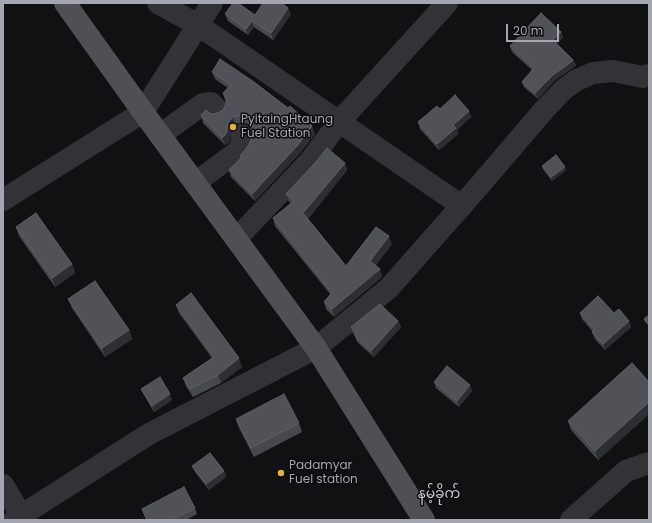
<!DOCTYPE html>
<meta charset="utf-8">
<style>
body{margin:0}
#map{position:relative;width:652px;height:523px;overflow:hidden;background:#111113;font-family:Poppins,sans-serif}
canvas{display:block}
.frame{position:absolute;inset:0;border:4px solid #a4a7b2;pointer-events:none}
.scale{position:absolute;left:506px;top:24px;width:53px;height:18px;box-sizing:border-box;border:2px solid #a4a7b2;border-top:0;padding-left:5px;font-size:12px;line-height:14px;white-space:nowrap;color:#a4a7b2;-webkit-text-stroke:3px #0c0c0e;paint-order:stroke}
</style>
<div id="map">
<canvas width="652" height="523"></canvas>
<div class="frame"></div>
<div class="scale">20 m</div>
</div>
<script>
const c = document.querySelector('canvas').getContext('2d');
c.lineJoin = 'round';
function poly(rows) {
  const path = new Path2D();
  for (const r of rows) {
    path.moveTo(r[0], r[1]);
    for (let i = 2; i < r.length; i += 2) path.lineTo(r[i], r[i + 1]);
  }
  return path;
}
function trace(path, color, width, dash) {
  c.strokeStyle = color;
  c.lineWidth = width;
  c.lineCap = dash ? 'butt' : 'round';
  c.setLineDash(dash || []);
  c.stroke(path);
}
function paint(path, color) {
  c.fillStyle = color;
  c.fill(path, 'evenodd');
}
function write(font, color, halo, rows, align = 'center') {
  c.font = font + ' Poppins,"Noto Sans Myanmar",sans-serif';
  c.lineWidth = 3;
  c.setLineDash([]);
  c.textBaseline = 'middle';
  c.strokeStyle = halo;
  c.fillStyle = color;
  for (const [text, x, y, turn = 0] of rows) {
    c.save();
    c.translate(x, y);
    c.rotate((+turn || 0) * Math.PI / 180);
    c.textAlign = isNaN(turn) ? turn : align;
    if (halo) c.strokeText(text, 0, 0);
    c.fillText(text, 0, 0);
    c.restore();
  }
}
trace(poly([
 [158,3,198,25,462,206],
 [160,135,203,104,211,103,217,109],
 [195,183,238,151,242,142,242,135],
 [3,200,143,112,212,3],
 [236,239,310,161,339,122,447,3],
 [3,485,24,520],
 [14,520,149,434,316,348,389,288,479,186,544,110,564,89,577,80,593,73,613,71,643,77,649,75],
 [571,520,626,471,649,463]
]), '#333337', 22);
trace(poly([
 [65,3,143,112,316,348,424,520]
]), '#4f5056', 22);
paint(poly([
 [225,14,255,15,291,14,273,40,254,27,248,35,228,21],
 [563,37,557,44,573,60,576,65,573,68,555,80,538,99,524,87,522,82,532,70,512,52,510,46],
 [212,72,312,126,315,134,300,153,255,201,231,177,229,170,241,158,240,156,246,149,251,140,252,128,248,124,242,123,235,124,231,129,230,139,228,143,225,145,203,123,201,115,218,113,223,110,226,104,226,101,223,93,228,88,215,79],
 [440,109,469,111,471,117,457,130,458,134,439,150,420,129,418,122],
 [345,163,347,170,308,219,346,266,392,244,375,266,380,269,382,277,334,317,326,309,324,302,330,294,275,226,273,218,291,203,289,202,286,194],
 [542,166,566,170,552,181,543,169],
 [16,227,72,264,75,273,55,287,19,236],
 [68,299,129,330,132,339,105,357,72,308],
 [176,305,242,367,221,383,193,397,186,386,183,378,212,358,179,313],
 [580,313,614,313,629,321,631,327,605,350,595,339,592,332,593,332,582,319],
 [649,315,649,326,645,322,644,319],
 [398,321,401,327,374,357,357,342,355,336,353,334,351,327],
 [434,382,472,391,459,407,436,388],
 [649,382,649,414,598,460,571,430,568,421],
 [141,389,172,400,154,412,144,395],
 [236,419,299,423,302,432,254,457,239,428],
 [192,466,224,471,226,477,209,490,195,472],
 [195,508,197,514,186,520,146,520,142,509]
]), '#47484d');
paint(poly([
 [288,8,291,14,273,40,271,33],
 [252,21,254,27,248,35,246,29],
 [561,32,563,37,555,46,553,40],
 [573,60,576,65,573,68,555,80,538,99,535,93,553,75],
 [469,111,471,117,457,130,458,134,439,150,437,144,453,125],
 [233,117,235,124,231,129,230,139,228,143,225,145,222,138,228,122],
 [312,126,315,134,300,153,255,201,252,194],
 [345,163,347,170,306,221,303,213],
 [565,167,566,170,552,181,551,177],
 [389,236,392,244,372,269,370,261],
 [72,264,75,273,55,287,52,278],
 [380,269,382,277,334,317,332,309],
 [398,321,401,327,374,357,371,351],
 [629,321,631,327,605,350,603,344],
 [129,330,132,339,105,357,102,348],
 [239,358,242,367,221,383,218,375],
 [470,385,472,391,459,407,457,401],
 [170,394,172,400,154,412,152,406],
 [649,402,649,414,598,460,595,451],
 [224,471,226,477,209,490,206,484]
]), '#2d2e31');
const building = poly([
 [233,3,238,3,255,15,263,3,282,3,288,8,271,33,252,21,246,29,225,14,233,3],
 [541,13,561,32,553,40,573,60,571,62,553,75,535,93,522,82,534,68,510,46,541,13],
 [220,59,254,82,288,108,290,106,312,126,298,145,252,194,229,170,242,157,240,156,246,149,251,140,252,127,250,121,245,117,240,115,233,117,228,122,227,132,225,135,222,138,201,115,206,110,211,114,218,113,223,110,226,104,226,99,223,93,231,85,212,72,220,59],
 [455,95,469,111,453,125,456,128,437,144,418,122,437,106,440,109,455,95],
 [327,148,345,163,303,213,346,266,376,227,389,236,370,261,380,269,332,309,324,302,332,293,273,218,294,201,286,194,316,162,327,148],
 [556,155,565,167,551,177,542,166,556,155],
 [36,213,72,264,52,278,16,227,36,213],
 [95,281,129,330,102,348,68,299,95,281],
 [191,293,239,358,218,375,190,389,183,378,214,357,176,305,191,293],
 [598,296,614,313,619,309,629,321,603,344,592,332,595,330,580,313,598,296],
 [380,304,398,321,371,351,355,336,357,333,351,327,380,304],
 [649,315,649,324,644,319,649,315],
 [632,363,649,382,649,402,595,451,568,421,632,363],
 [447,366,470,385,457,401,434,382,447,366],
 [160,377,170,394,152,406,141,389,160,377],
 [284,394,299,423,251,448,236,419,284,394],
 [210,453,224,471,206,484,192,466,210,453],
 [184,487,195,508,171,520,147,520,142,509,184,487]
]);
paint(building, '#515258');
trace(building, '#5e6066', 1);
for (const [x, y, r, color] of [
 [233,127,4,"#dfb23d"],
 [281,473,4,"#dfb23d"]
]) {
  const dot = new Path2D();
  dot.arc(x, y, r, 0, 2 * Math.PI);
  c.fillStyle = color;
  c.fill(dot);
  trace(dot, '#0c0c0e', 1.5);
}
write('12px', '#a4a7b2', '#0c0c0e', [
 ["PyitaingHtaung",241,120],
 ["Fuel Station",241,134],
 ["Padamyar",289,466],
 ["Fuel station",289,480]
], 'left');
write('14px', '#c4c7ce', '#0c0c0e', [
 ["နမ့်ခိုက်",439,494]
]);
</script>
